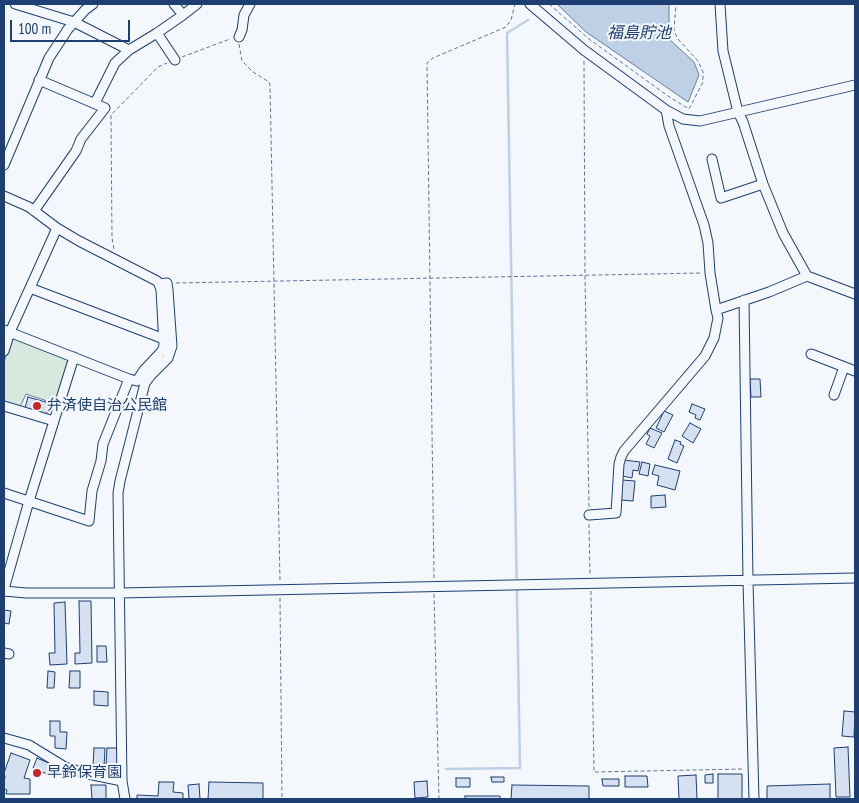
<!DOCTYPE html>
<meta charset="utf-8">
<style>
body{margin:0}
#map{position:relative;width:859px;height:803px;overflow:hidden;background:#f4f7fb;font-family:"PT Sans Narrow",sans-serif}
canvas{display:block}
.frame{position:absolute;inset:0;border:5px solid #1d3f73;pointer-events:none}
.scale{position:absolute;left:10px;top:20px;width:120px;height:22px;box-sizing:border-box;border:2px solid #1d3f73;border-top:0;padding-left:6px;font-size:15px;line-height:18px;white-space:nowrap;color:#1d3f73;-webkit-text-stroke:4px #f4f7fb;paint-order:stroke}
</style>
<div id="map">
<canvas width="859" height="803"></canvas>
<div class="frame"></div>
<div class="scale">100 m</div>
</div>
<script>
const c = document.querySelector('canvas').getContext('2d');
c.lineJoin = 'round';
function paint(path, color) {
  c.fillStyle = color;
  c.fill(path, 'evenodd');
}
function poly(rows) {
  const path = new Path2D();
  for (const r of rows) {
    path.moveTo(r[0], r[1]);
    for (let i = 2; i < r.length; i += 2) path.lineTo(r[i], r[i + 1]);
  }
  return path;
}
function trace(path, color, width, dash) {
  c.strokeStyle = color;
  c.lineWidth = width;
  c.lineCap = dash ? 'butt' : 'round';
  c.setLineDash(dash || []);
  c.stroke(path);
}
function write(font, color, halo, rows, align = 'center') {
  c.font = font + ' "PT Sans Narrow","Noto Sans JP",sans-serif';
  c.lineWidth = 4;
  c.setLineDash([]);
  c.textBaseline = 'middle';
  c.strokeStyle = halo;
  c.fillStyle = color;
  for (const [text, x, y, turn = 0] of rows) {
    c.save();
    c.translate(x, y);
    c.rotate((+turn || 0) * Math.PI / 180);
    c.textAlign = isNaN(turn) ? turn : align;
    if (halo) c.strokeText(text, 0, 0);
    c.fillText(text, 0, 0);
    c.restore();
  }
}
const green = poly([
 [15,339,67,358,69,362,56,404,26,394,20,407,4,402,4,362,11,340,15,339]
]);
paint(green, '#d7e8df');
trace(green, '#687fa3', 1);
const water = poly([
 [557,4,669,4,669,39,694,62,699,75,688,102,586,32,557,4]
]);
paint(water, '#bed0e5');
trace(water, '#687fa3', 1);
trace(poly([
 [446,769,520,768,507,33,528,20]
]), '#bed0e5', 2.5);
const building = poly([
 [750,379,760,379,761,397,751,397,750,379],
 [28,397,49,403,46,415,25,408,28,397],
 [692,404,705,409,700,420,695,418,696,415,689,412,692,404],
 [664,411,673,415,664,432,656,428,664,411],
 [690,423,701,429,693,443,682,436,690,423],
 [650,428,662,433,654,448,646,444,650,436,647,434,650,428],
 [675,440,681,442,680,444,684,446,677,463,668,459,675,440],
 [624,460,640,462,638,471,633,470,632,478,622,476,624,460],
 [642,462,650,464,648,476,639,474,642,462],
 [655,465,680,471,675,490,657,485,659,476,652,474,655,465],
 [622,480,635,481,633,501,621,500,622,480],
 [665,495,666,507,651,508,651,496,665,495],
 [79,601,91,601,92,663,75,664,75,653,80,653,79,601],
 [65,602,67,664,50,665,49,653,55,653,54,603,65,602],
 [4,610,11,611,9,624,4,623,4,610],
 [97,646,106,646,107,662,97,662,97,646],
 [48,671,55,672,54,688,47,688,48,671],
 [70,671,80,671,80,688,69,688,70,671],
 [94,691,108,692,108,706,94,705,94,691],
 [844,711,855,712,854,737,842,736,844,711],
 [50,721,60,721,60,732,67,732,66,749,55,748,55,736,50,736,50,721],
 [848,747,850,797,836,797,834,748,848,747],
 [94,748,105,748,104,767,93,766,94,748],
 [107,748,118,748,117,767,106,766,107,748],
 [11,753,30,760,24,778,30,779,30,794,6,794,7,790,4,789,4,782,5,777,4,773,11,753],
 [37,758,51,764,47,774,33,768,37,758],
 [713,774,713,783,705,783,705,775,713,774],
 [718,774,742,774,742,799,718,799,718,774],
 [696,775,697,799,707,799,679,799,678,776,696,775],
 [625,776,647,776,648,787,625,787,625,776],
 [491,777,504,777,504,782,492,782,491,777],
 [456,778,470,778,470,787,456,787,456,778],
 [602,779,619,779,619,786,603,786,602,779],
 [427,781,428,797,415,798,414,782,427,781],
 [159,782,174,782,173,792,183,793,183,799,137,799,137,795,158,796,159,782],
 [209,782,263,783,263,799,208,799,209,782],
 [199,784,200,799,189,799,188,785,199,784],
 [830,784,830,799,767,799,767,786,830,784],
 [91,785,106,785,106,799,92,799,91,785],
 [512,785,589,786,589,799,511,799,512,785],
 [465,796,500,796,500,799,465,799,465,796]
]);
paint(building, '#d5e0f0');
trace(building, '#1d3f73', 1);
const minor = poly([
 [15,4,74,22,129,50],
 [174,4,183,15],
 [530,4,584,50,666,110,683,119,700,121,855,85],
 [720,4,723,51,738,112,743,122,763,184,783,233,807,276,855,294],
 [239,37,242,30,244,15,250,4],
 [175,60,157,33,183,15,197,4],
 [95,103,115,63,129,50,157,33],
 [666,110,669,126,704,225,708,243,710,273,716,310,769,292,807,276],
 [712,159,721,198,763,184],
 [4,165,49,58,68,29,85,10,93,4],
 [4,196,29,207,57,228,10,332,4,351],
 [34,211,76,151,81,139,105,108,39,80],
 [30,288,164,339],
 [744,300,748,581,754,799],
 [4,330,129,379],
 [811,354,855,371],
 [834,395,844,367],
 [4,406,54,421],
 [4,493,89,521,92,491,101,461,103,444,129,379,137,381,144,370,162,351,164,346,161,290,159,284,157,281,79,241,57,228],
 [589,515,616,513,619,464,621,457,624,451,705,356,714,338,718,318,716,310],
 [4,589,29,501,74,357],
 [4,591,26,593,119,593,855,578],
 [4,653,9,654],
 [4,738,29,745,65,767,88,774,122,781],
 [125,799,122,781,118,493,120,481,145,383,151,375,168,358,172,346,168,290,167,283,159,284]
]);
trace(minor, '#1d3f73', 11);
trace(poly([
 [549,4,589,39,668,96,689,109,703,82,703,72,698,61,677,38,674,30,676,4],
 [239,44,242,61,253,72,269,82,270,85,280,581],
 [182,57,230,39],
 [584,61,585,276,589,507],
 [114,249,112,238,111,115,158,67,167,63],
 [176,283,702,273],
 [589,524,590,575],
 [434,578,427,63,433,58,506,27,511,20,515,4],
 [591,591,594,772,744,769],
 [434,594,439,799],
 [280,598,282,799]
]), '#5e769c', 1, [4, 2.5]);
trace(minor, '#f4f7fb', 9);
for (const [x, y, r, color] of [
 [37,406,5,"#c62828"],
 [37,773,5,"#c62828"]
]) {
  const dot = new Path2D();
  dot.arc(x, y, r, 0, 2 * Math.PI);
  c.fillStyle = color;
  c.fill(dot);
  trace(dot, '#f4f7fb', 2);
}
write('15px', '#1d3f73', '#f4f7fb', [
 ["弁済使自治公民館",47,406],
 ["早鈴保育園",47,773]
], 'left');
write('italic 16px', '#1d3f73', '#f4f7fb', [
 ["福島貯池",639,33]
]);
</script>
